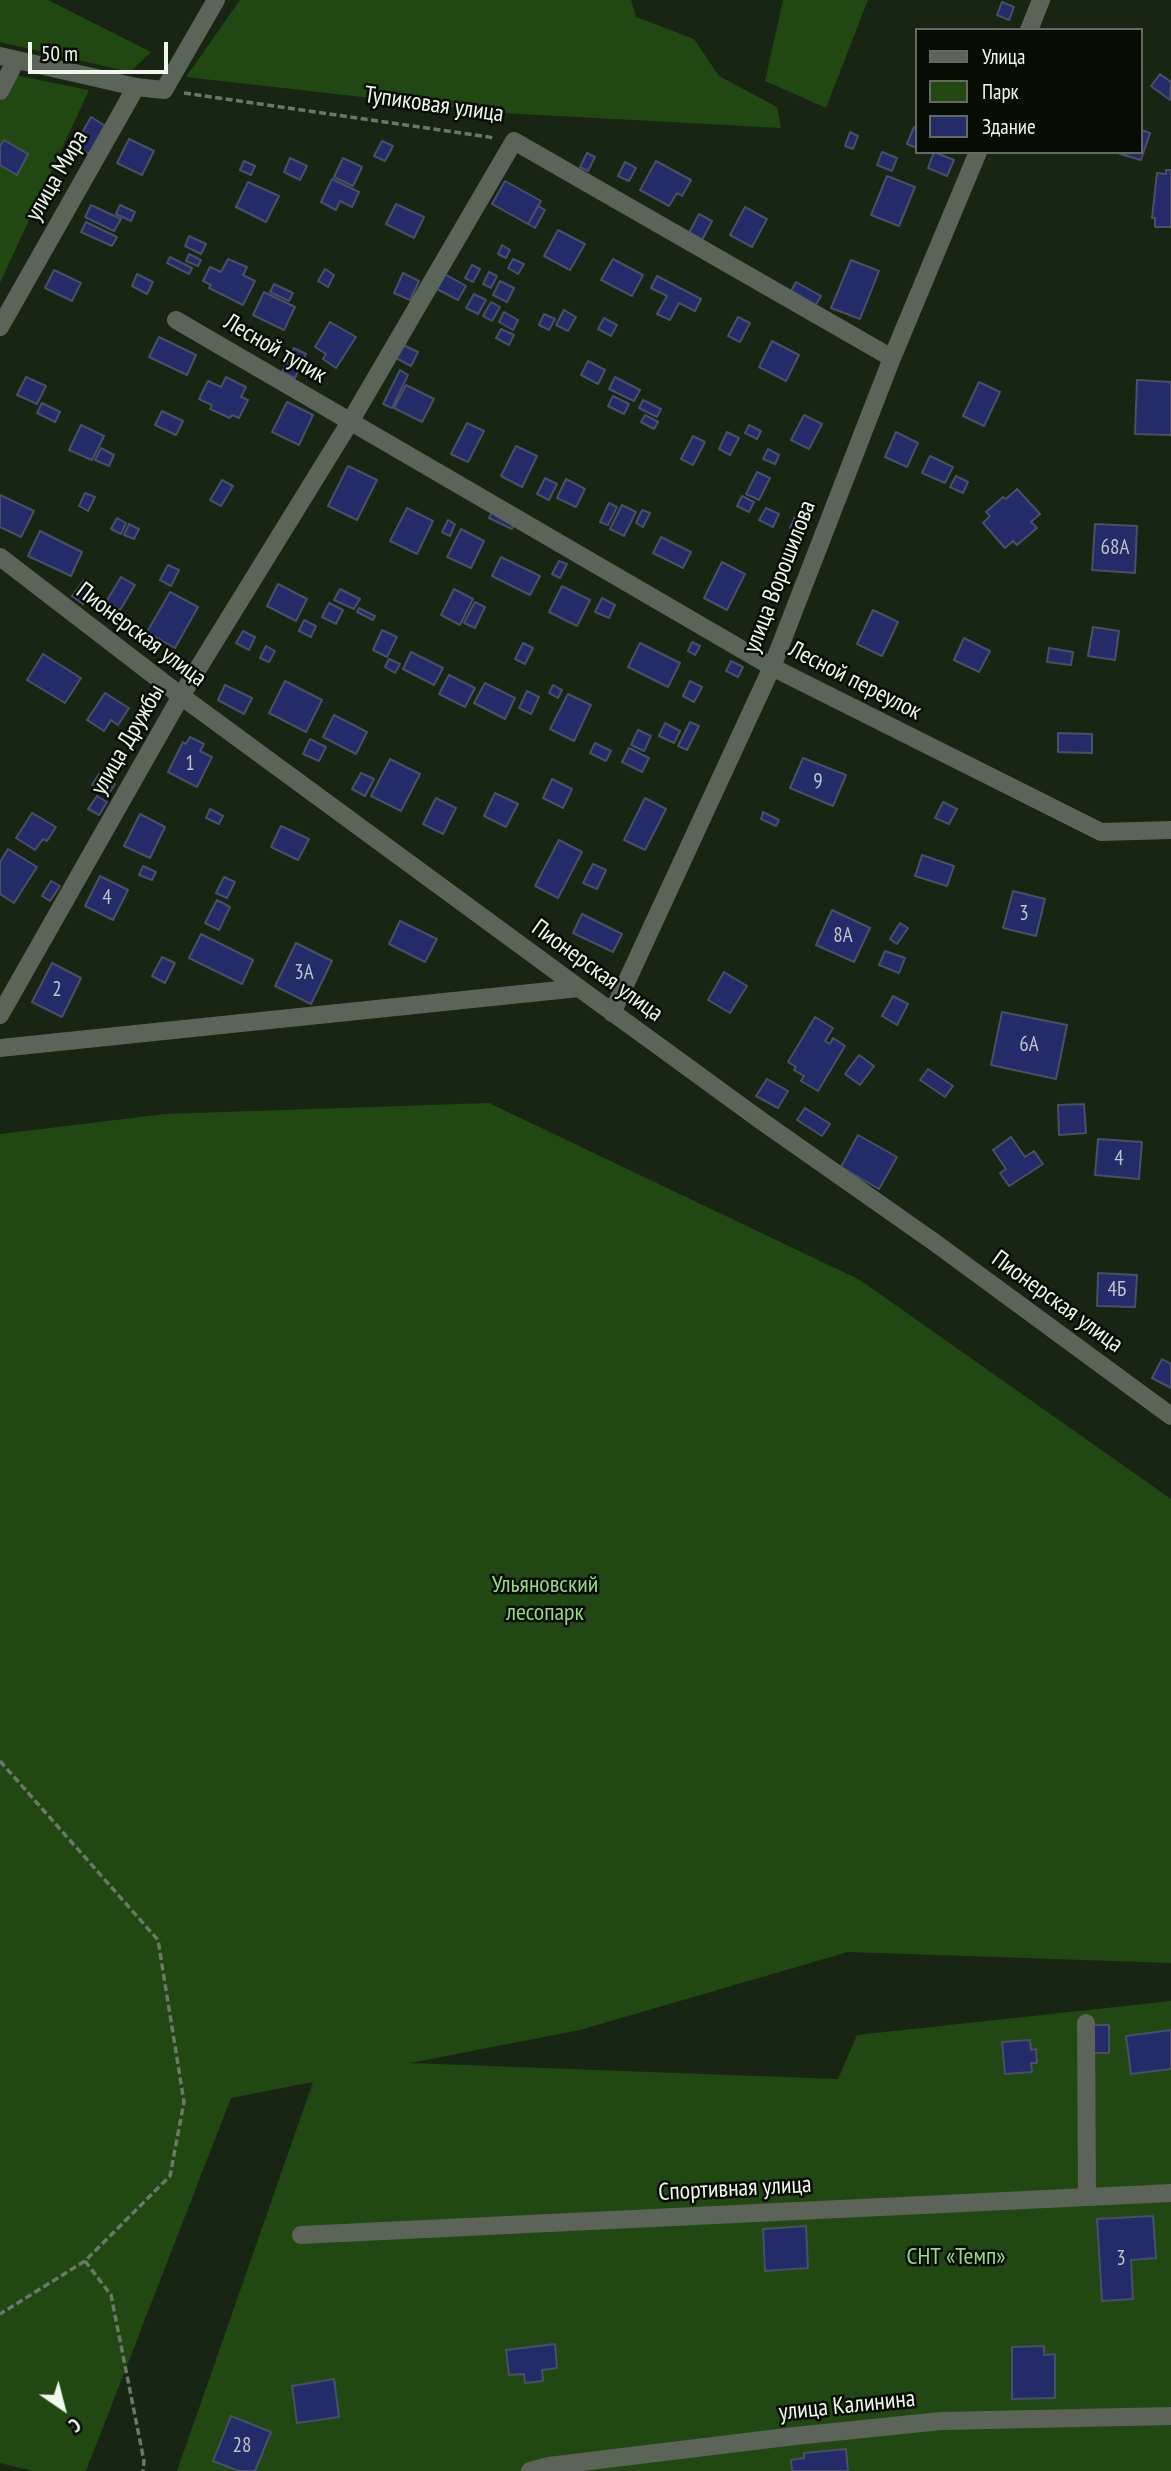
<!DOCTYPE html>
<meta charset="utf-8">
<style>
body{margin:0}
#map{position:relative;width:1171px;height:2471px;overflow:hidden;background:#172512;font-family:"PT Sans Narrow",sans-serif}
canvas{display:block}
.legend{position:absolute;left:915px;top:28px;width:228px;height:126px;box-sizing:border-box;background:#070c05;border:2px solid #646a61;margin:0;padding:9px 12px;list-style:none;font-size:21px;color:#eff8eb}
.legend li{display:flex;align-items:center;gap:14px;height:35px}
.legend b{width:35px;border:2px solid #646a61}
.north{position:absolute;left:28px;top:2373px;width:70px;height:70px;-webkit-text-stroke:5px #070c05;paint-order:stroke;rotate:145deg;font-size:19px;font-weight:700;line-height:28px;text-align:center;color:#eff8eb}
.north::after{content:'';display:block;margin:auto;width:24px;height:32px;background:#eff8eb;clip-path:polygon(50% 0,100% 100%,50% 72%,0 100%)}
.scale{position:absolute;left:28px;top:42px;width:140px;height:32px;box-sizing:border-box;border:4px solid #eff8eb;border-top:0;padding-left:9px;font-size:21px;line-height:24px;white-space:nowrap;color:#eff8eb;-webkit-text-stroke:5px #070c05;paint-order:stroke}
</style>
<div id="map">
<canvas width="1171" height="2471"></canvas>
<ul class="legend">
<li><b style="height:9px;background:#5c645a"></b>Улица</li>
<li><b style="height:19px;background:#214712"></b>Парк</li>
<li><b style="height:19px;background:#232b69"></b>Здание</li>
</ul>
<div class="north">С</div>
<div class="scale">50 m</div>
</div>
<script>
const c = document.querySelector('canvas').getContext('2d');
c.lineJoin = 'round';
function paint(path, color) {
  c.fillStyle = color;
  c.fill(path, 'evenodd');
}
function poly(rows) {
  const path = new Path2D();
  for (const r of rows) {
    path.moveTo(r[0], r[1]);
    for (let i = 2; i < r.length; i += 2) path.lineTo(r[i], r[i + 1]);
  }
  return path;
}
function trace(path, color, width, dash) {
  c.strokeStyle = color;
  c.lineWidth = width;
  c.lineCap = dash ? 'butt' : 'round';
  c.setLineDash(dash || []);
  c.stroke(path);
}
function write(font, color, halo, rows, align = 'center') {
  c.font = font + ' "PT Sans Narrow",sans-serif';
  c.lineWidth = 5;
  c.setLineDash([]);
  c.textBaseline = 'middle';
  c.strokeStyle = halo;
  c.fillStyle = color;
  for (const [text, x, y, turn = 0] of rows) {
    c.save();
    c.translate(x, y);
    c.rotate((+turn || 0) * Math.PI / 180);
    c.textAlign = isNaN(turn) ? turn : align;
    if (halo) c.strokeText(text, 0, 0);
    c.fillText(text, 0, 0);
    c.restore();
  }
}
paint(poly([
 [0,0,48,0,151,52,130,72,0,42],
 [240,0,631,0,636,17,694,39,719,76,777,107,781,128,503,113,186,77],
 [783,0,868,0,826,108,765,81],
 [0,72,89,90,0,283],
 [489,1103,860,1280,1171,1499,1171,1963,848,1952,580,2030,410,2063,838,2079,857,2035,1171,2001,1171,2471,177,2471,313,2082,231,2098,86,2471,33,2471,0,2463,0,1134,165,1114]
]), '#214712');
const building = poly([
 [1002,2,1014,7,1009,20,997,15,1002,2],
 [1160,74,1171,82,1170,100,1151,86,1160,74],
 [91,117,107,127,91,155,75,145,91,117],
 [914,127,917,128,917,148,907,144,914,127],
 [1141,130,1150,133,1141,160,1120,154,1141,152,1141,130],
 [850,132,858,136,853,149,845,146,850,132],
 [129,139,154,151,142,175,117,163,129,139],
 [4,140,28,154,17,175,0,165,0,146,4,140],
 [382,141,393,146,385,161,374,156,382,141],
 [882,152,897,158,892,171,877,165,882,152],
 [934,152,954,160,947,176,928,168,934,152],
 [587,153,595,157,588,171,580,167,587,153],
 [290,158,307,166,300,180,284,172,290,158],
 [343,158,362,167,353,186,334,177,343,158],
 [244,161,255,166,251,175,240,170,244,161],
 [656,161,691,180,682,196,677,193,669,206,640,190,656,161],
 [625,162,636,168,629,181,618,176,625,162],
 [1166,170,1171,170,1171,227,1155,227,1155,218,1152,218,1157,173,1166,174,1166,170],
 [887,176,915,187,899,226,871,215,887,176],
 [332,179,359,192,352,207,340,201,336,210,321,202,332,179],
 [505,181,541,201,528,224,492,204,505,181],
 [248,182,279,196,266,222,236,207,248,182],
 [396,204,424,217,414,238,386,224,396,204],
 [91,205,121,219,114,231,85,217,91,205],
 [120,205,135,212,131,221,116,214,120,205],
 [538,206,545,210,535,228,528,224,538,206],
 [745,207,767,219,752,247,730,235,745,207],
 [699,214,712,221,702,240,689,233,699,214],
 [86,222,117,237,112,246,81,232,86,222],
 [558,230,585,244,570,270,544,256,558,230],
 [189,236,206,244,201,254,185,246,189,236],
 [502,245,510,250,506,258,498,254,502,245],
 [189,254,201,260,198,266,186,261,189,254],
 [170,257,192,268,189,274,167,263,170,257],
 [228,259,247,267,243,275,255,281,243,305,209,288,211,285,203,281,210,267,221,272,228,259],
 [513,259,524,264,518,274,508,268,513,259],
 [613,259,643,275,632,296,601,280,613,259],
 [851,260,879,271,860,319,831,308,851,260],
 [472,265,480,269,473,282,465,278,472,265],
 [325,269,334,275,328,287,318,281,325,269],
 [54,270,81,283,72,301,45,288,54,270],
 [489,272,497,276,491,288,483,284,489,272],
 [403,273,419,281,410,300,394,293,403,273],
 [443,273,466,286,458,300,435,288,443,273],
 [137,274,153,282,147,294,132,286,137,274],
 [657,276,701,299,695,311,679,303,670,320,657,314,667,296,651,288,657,276],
 [500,281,514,288,507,302,493,295,500,281],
 [796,282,821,296,815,306,790,293,796,282],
 [274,284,293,293,289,301,270,292,274,284],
 [264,292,295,307,284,330,253,315,264,292],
 [474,294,486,300,478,314,466,308,474,294],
 [491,302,500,307,492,321,483,316,491,302],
 [564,310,576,317,568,331,556,325,564,310],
 [504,312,518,320,513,330,499,322,504,312],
 [544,314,555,319,549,330,539,325,544,314],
 [738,317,750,323,740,342,728,336,738,317],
 [604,318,617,325,611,336,598,329,604,318],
 [330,322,356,337,336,368,323,359,326,354,315,347,330,322],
 [501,329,514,335,509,345,496,338,501,329],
 [159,337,196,355,187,375,149,357,159,337],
 [772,341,799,355,786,381,759,367,772,341],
 [399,343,418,352,411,366,392,356,399,343],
 [294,348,306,354,295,378,282,372,294,348],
 [588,361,605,370,598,384,581,375,588,361],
 [400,370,408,375,392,408,383,404,400,370],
 [26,377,46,386,37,404,17,395,26,377],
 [226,377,246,387,241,397,248,400,239,418,232,415,230,418,210,409,212,405,199,399,208,381,221,387,226,377],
 [615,377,640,390,634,401,609,389,615,377],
 [1137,380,1171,382,1171,435,1135,434,1137,380],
 [979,382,1000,392,984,426,963,416,979,382],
 [406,385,434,399,422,422,394,408,406,385],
 [613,396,629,404,624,414,608,406,613,396],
 [643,400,661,409,657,417,639,408,643,400],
 [287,402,313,415,299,445,272,432,287,402],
 [42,403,60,412,55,422,37,413,42,403],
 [162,411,183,421,176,435,155,425,162,411],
 [645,415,658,422,654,429,641,422,645,415],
 [804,415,822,424,809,449,791,440,804,415],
 [467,423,484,431,468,462,451,454,467,423],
 [81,425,104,436,92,460,69,450,81,425],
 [749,425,761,431,757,439,745,433,749,425],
 [727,432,739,438,730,455,719,449,727,432],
 [896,432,918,443,907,467,885,457,896,432],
 [693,436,705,442,693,465,681,459,693,436],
 [516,446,537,456,522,487,501,476,516,446],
 [101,448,114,455,109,466,95,460,101,448],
 [768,449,779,455,775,464,763,459,768,449],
 [930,456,953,467,945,483,922,473,930,456],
 [348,466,377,480,357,520,328,506,348,466],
 [757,472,770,478,759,500,746,494,757,472],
 [956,476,968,482,963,493,950,487,956,476],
 [545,478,557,484,549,500,537,494,545,478],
 [566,479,585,489,576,507,557,498,566,479],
 [222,480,233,486,221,506,210,500,222,480],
 [1017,489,1040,514,1031,522,1037,528,1017,545,1013,541,1005,548,983,523,990,516,986,512,1003,497,1006,499,1017,489],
 [85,493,95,497,88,511,79,506,85,493],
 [0,495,34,511,21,537,0,527,0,495],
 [742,496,754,502,749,512,737,506,742,496],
 [609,503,617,507,608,525,600,522,609,503],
 [622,505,636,512,624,536,610,529,622,505],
 [407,508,433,521,417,554,390,541,407,508],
 [766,508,779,514,773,527,759,520,766,508],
 [493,510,515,521,512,529,489,518,493,510],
 [642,510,650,513,643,527,636,523,642,510],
 [795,517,805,522,799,533,790,528,795,517],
 [117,518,126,523,121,534,111,529,117,518],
 [448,520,455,524,450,536,442,532,448,520],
 [129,524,139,529,134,539,124,535,129,524],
 [1095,524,1137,526,1135,573,1092,570,1095,524],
 [461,529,484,541,471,568,447,557,461,529],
 [40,531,82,552,71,576,28,556,40,531],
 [661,537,691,552,683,568,653,553,661,537],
 [501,557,540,576,530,595,492,576,501,557],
 [559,561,567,564,560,578,552,574,559,561],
 [722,562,745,574,727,610,704,598,722,562],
 [168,565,179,570,171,586,160,580,168,565],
 [121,577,135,585,120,610,106,602,121,577],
 [84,580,95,588,83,604,72,596,84,580],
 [278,584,307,599,296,621,267,606,278,584],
 [562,586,590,600,577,626,549,612,562,586],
 [340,589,360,599,354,609,334,600,340,589],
 [454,589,473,599,460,625,441,615,454,589],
 [170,592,198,607,175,648,147,632,170,592],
 [602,598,615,605,609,618,595,612,602,598],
 [475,602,485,607,475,628,464,623,475,602],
 [329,603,343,610,336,624,322,617,329,603],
 [359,608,375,616,373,620,357,612,359,608],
 [873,610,898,622,882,656,857,644,873,610],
 [304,620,316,626,311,637,299,631,304,620],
 [1093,627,1119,631,1115,660,1088,656,1093,627],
 [382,630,397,637,387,657,373,650,382,630],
 [243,631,255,637,249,650,236,643,243,631],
 [964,638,990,651,979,672,954,660,964,638],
 [692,642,700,646,695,655,688,651,692,642],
 [523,643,533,648,525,664,515,659,523,643],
 [640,643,680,663,668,687,628,667,640,643],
 [266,646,275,651,269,662,260,658,266,646],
 [1049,648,1073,652,1071,665,1047,662,1049,648],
 [411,652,443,668,434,685,403,669,411,652],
 [43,654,81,678,65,703,27,680,43,654],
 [389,659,400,664,395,673,385,667,389,659],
 [731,661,743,667,738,677,726,671,731,661],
 [449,675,475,688,465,707,439,694,449,675],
 [285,681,322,700,306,732,269,713,285,681],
 [690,681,702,687,694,702,683,696,690,681],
 [485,683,515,698,505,719,474,703,485,683],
 [225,685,252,698,244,714,218,700,225,685],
 [553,685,562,690,558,698,549,693,553,685],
 [527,691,539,697,531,714,519,708,527,691],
 [105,693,129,708,118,725,111,720,104,731,87,720,105,693],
 [568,694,591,705,574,741,550,729,568,694],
 [334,715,367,732,356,754,323,737,334,715],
 [690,722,699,726,687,750,678,746,690,722],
 [665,723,680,731,674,743,659,736,665,723],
 [638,730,651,736,644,751,631,745,638,730],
 [1058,733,1092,734,1092,753,1058,752,1058,733],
 [190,737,204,744,200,751,212,757,197,787,168,772,183,742,186,744,190,737],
 [310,739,326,747,319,761,303,754,310,739],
 [595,743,611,751,606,761,590,753,595,743],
 [629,748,649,758,642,772,622,762,629,748],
 [803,758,846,775,833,806,790,788,803,758],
 [390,759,420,774,401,811,371,796,390,759],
 [361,773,374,779,365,796,352,789,361,773],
 [99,774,115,784,108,795,92,785,99,774],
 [552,779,572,789,563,808,543,798,552,779],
 [495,793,518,804,506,827,484,816,495,793],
 [97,796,107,802,99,815,88,809,97,796],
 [436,798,456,808,443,834,423,824,436,798],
 [645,798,666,809,645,850,624,840,645,798],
 [943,802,957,809,949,824,935,818,943,802],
 [210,809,223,816,219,824,206,818,210,809],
 [763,812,779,820,776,826,761,819,763,812],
 [32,813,56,827,47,841,43,839,35,850,16,838,32,813],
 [140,814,165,827,150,858,124,846,140,814],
 [281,826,309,839,298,860,271,847,281,826],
 [559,840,582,852,558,898,535,886,559,840],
 [8,849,37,867,14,903,0,894,0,862,8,849],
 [922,855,954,866,947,886,915,876,922,855],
 [593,864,606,870,597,889,583,883,593,864],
 [143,866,156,872,152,880,139,875,143,866],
 [100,876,128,890,113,920,85,906,100,876],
 [224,877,235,882,227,898,216,893,224,877],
 [51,881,60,886,50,901,42,896,51,881],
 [1013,891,1045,899,1036,936,1003,928,1013,891],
 [217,900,230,907,219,930,205,923,217,900],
 [832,910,870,928,854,962,816,945,832,910],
 [582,914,622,934,613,952,573,933,582,914],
 [400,921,437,939,425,962,389,944,400,921],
 [900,923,908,928,897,944,890,939,900,923],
 [201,934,253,960,242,984,189,958,201,934],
 [296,943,332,961,311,1004,275,986,296,943],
 [885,951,905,958,899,973,879,965,885,951],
 [162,957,175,963,165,983,152,976,162,957],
 [52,963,81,978,62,1017,32,1002,52,963],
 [724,972,747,986,730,1013,708,1000,724,972],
 [893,996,908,1004,897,1025,882,1016,893,996],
 [1002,1012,1067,1025,1056,1079,991,1065,1002,1012],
 [815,1017,833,1028,825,1041,830,1044,833,1038,845,1046,818,1091,801,1081,804,1076,794,1070,796,1067,788,1062,815,1017],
 [859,1055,874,1066,860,1085,845,1074,859,1055],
 [928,1069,953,1086,945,1097,920,1080,928,1069],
 [767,1079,788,1091,778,1108,756,1096,767,1079],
 [1084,1104,1086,1133,1059,1135,1058,1105,1084,1104],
 [805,1108,830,1124,822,1136,797,1120,805,1108],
 [858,1135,897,1157,879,1189,841,1167,858,1135],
 [1011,1137,1025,1157,1034,1151,1043,1164,1009,1186,1000,1173,1006,1169,993,1150,1011,1137],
 [1098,1139,1142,1142,1139,1179,1095,1175,1098,1139],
 [1098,1273,1137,1275,1135,1307,1097,1306,1098,1273],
 [1162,1359,1171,1364,1171,1388,1152,1378,1162,1359],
 [1092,2025,1109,2025,1109,2053,1093,2053,1092,2025],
 [1171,2030,1171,2069,1131,2074,1126,2036,1171,2030],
 [1030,2040,1031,2050,1036,2049,1037,2063,1031,2063,1032,2072,1005,2074,1002,2042,1030,2040],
 [1153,2216,1156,2258,1131,2260,1133,2299,1102,2301,1097,2219,1153,2216],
 [806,2226,808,2268,765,2271,763,2229,806,2226],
 [555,2344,557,2368,542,2370,543,2381,525,2383,524,2374,509,2375,506,2350,555,2344],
 [1044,2346,1044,2355,1055,2354,1055,2398,1012,2399,1012,2347,1044,2346],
 [334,2379,339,2417,297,2423,292,2386,334,2379],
 [231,2416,271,2432,255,2471,239,2471,213,2461,231,2416],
 [846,2449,848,2471,792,2471,791,2460,804,2458,804,2453,846,2449]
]);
paint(building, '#232b69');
trace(building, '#494f67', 2);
trace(poly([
 [184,93,495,138],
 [0,1761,158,1940,184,2102,170,2176,85,2261,0,2314],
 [85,2261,111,2295,144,2461,143,2471]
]), '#6c7867', 3.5, [7, 3.5]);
trace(poly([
 [1029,30,1041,0],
 [0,56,136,87,164,90,216,0],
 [0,91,16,60],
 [176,320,772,667,1101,832,1171,830],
 [0,327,136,87],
 [0,557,181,696,579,988,763,1122,934,1242,1171,1416],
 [612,1013,772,667,892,358,978,152],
 [0,1015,181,696,350,422,514,141,892,358],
 [0,1048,579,988],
 [1086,2023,1087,2197],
 [301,2235,1171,2193],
 [530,2471,549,2466,795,2436,941,2421,1171,2416]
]), '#5c645a', 18);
write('21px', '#bcc5ca', null, [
 ["68А",1115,548],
 ["1",190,764],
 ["9",818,782],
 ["4",107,898],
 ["3",1024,914],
 ["8А",843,936],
 ["3А",304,973],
 ["2",57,990],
 ["6А",1029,1045],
 ["4",1119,1159],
 ["4Б",1117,1290],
 ["3",1121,2259],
 ["28",242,2446]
]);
write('24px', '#eff8eb', '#070c05', [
 ["Тупиковая улица",434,105,8],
 ["улица Мира",57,176,-60],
 ["Лесной тупик",275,349,30],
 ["улица Ворошилова",780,577,-69],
 ["Пионерская улица",141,635,37],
 ["Лесной переулок",855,681,27],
 ["улица Дружбы",128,740,-60],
 ["Пионерская улица",597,971,36],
 ["Пионерская улица",1057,1302,36],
 ["Спортивная улица",735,2189,-3],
 ["улица Калинина",847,2406,-6]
]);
write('24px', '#97da80', '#070c05', [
 ["Ульяновский",545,1585],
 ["лесопарк",545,1613],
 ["СНТ «Темп»",956,2257]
]);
</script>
